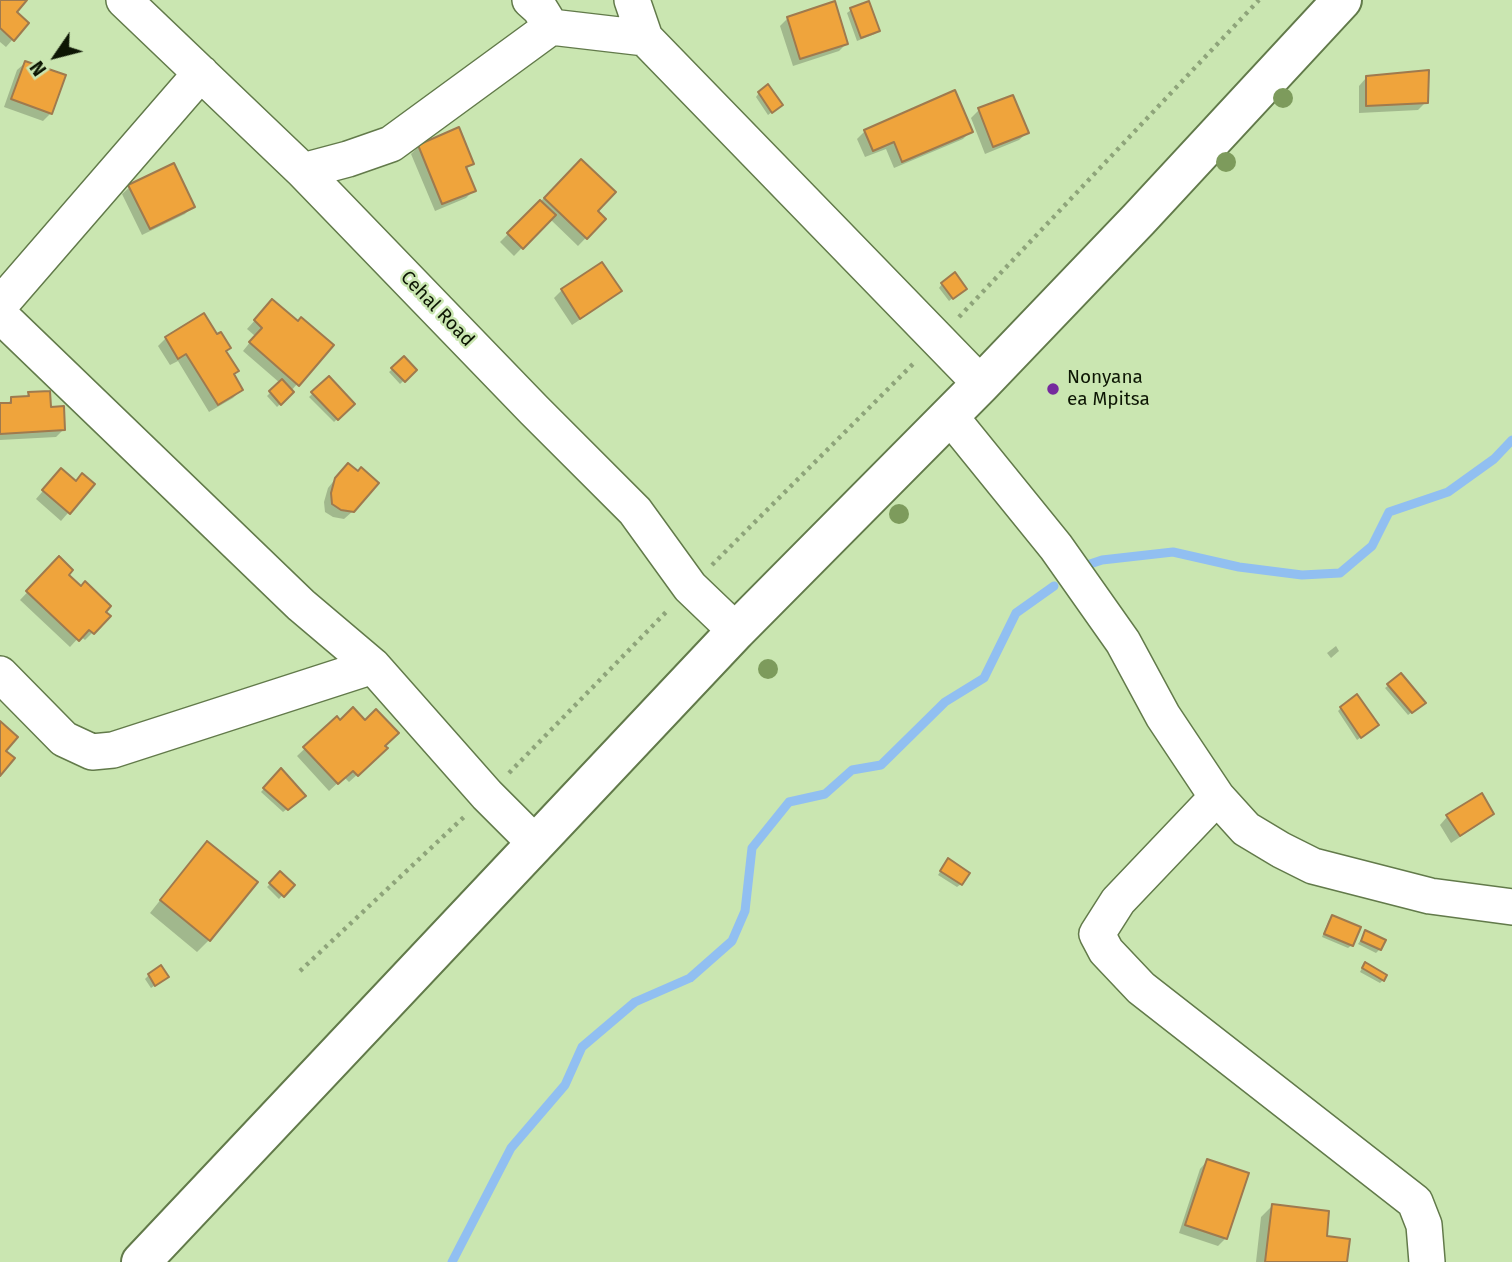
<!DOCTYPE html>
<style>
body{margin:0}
#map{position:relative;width:1512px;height:1262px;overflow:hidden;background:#cae6b1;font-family:"Fira Sans",sans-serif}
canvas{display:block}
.north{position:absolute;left:21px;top:21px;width:70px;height:70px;-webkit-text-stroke:5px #cae6b1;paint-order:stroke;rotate:235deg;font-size:19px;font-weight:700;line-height:28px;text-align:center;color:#0d1604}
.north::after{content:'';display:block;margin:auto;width:24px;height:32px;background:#0d1604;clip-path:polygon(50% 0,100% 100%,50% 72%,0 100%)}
</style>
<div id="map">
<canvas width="1512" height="1262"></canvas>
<div class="north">N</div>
</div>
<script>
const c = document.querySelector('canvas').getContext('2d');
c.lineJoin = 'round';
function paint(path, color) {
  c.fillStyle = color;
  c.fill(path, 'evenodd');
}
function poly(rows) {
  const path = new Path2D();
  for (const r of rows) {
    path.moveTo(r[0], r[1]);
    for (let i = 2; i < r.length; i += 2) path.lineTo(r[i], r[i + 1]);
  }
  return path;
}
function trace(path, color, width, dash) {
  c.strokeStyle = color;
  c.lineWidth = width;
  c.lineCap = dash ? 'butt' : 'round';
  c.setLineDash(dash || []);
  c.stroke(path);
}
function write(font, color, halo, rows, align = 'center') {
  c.font = font + ' "Fira Sans",sans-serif';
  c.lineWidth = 5;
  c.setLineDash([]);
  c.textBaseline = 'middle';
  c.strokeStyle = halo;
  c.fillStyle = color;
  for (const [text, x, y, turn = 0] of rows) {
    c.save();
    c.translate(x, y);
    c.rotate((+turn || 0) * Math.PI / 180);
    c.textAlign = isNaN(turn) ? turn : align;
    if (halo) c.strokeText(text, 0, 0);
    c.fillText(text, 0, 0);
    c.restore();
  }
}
paint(poly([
 [0,0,24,0,14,12,13,39,6,47,0,42],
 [851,10,878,31,875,34,857,41,847,13],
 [788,18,846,44,839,51,793,66,780,26],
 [25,63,51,113,43,121,4,107,17,70],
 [1366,78,1426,102,1418,110,1359,113,1359,86],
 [759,93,777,108,768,115,756,97],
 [979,110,1027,133,1019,140,985,154,971,118],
 [865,131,971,131,963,139,894,168,886,149,865,157,857,139],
 [419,146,472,163,465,170,474,190,466,198,435,211,411,154],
 [581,161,596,211,604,219,578,246,550,219,514,256,500,242],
 [130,187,193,206,185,214,142,235,122,194],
 [942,284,961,292,949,301,939,288],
 [562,290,620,291,612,298,572,325,554,298],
 [265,309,297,384,291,391,292,392,277,407,267,396,280,383,243,351,255,336,247,329],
 [166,338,225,352,232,375,241,390,233,398,209,412,178,361,170,365,158,346],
 [404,359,415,370,400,384,389,372],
 [329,378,353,404,334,422,309,397],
 [29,393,49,408,63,430,56,437,0,440,0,405,6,405,12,399,24,398],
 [340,473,353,511,344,519,333,517,325,512,324,502,328,488],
 [54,478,93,484,61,521,36,499],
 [59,559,93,632,85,640,80,636,70,647,20,600],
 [1336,646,1339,651,1331,658,1327,653],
 [1389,685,1420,706,1408,715,1385,688],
 [1341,708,1374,728,1357,740,1338,711],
 [336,719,383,746,378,756,349,782,344,777,329,791,297,756],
 [281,770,300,799,283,812,261,792],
 [1492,814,1484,821,1451,843,1440,825,1447,817],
 [196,855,209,940,197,952,150,913],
 [945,864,961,884,957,887,938,875],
 [280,874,292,885,279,899,267,887],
 [1332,917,1352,945,1348,948,1322,937,1329,920],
 [1366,932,1380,949,1376,953,1358,944],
 [1362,968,1383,980,1380,983,1360,972],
 [149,975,163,980,151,988,145,979],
 [1207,1161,1226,1238,1218,1246,1179,1233,1200,1169],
 [1273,1205,1346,1262,1256,1262,1261,1217]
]), '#0003');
trace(poly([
 [1087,565,1102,560,1173,552,1239,567,1302,575,1340,573,1372,546,1389,512,1448,492,1494,459,1512,440],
 [452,1262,511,1148,565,1085,582,1047,635,1002,690,978,732,941,745,911,752,848,789,802,825,794,852,770,881,765,945,702,984,678,1016,613,1054,586]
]), '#91bff1', 9);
const building = poly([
 [0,0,27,0,17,12,29,23,14,41,0,28,0,0],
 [835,1,848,44,800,59,787,17,835,1],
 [869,1,880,31,861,38,850,8,869,1],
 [25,61,66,75,52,114,11,99,25,61],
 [1429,70,1428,103,1366,106,1366,76,1429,70],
 [768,84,783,105,772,113,758,92,768,84],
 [955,90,973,132,902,162,894,142,873,151,864,130,955,90],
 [1013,95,1029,133,993,147,978,108,1013,95],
 [459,127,474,164,466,167,476,191,442,204,418,145,459,127],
 [581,159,616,192,598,211,606,219,587,239,544,198,581,159],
 [174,163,195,207,150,229,128,185,174,163],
 [540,200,556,215,523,249,507,233,540,200],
 [602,262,622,291,580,319,561,289,602,262],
 [955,272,967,289,953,299,941,283,955,272],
 [272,299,298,321,301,317,334,345,299,386,249,342,262,328,254,320,272,299],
 [204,313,217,334,221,332,231,348,226,351,239,371,234,374,243,390,218,405,186,354,178,359,165,337,204,313],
 [404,356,417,370,405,382,391,368,404,356],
 [329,376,355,404,338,420,311,392,329,376],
 [282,379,294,392,281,405,269,391,282,379],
 [50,391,51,407,64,406,65,430,0,434,0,403,11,403,11,397,29,396,28,392,50,391],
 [348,463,358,471,361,467,379,483,354,512,341,510,332,504,331,493,335,478,348,463],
 [61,468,76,481,82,473,95,484,70,514,42,490,61,468],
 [59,556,73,570,69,575,81,586,85,581,111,606,106,612,111,616,94,634,89,630,79,641,26,591,59,556],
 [1401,673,1426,703,1412,713,1387,684,1401,673],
 [1357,694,1379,725,1361,738,1340,707,1357,694],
 [353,707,365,720,376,709,399,733,385,746,388,748,358,776,353,771,338,784,303,747,337,716,340,720,353,707],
 [0,721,18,737,6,751,15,758,0,776,0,721],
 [281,768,306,796,288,810,263,788,281,768],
 [1482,793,1494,814,1460,836,1446,815,1482,793],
 [207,841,258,882,210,941,160,900,207,841],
 [948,858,970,873,962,885,940,871,948,858],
 [280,871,295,885,284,897,269,883,280,871],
 [1332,915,1361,927,1353,946,1324,934,1332,915],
 [1365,930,1386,940,1381,950,1361,941,1365,930],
 [1365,962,1387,975,1384,981,1362,968,1365,962],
 [161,965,169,977,155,986,148,974,161,965],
 [1207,1159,1249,1173,1227,1239,1185,1225,1207,1159],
 [1272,1204,1329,1211,1327,1236,1350,1239,1347,1262,1265,1262,1272,1204]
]);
paint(building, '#efa43c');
trace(building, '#9f7a4e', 2);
const minor = poly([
 [124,0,303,171,534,410,635,511,690,587,736,631],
 [530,0,540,9,551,27,645,38],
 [632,0,645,38,981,384],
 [303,171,348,159,391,144,551,27],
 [0,305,201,73],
 [0,315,301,605,373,666,487,795,536,844],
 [949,415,1056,547,1123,642,1163,716,1217,797,1246,829,1281,850,1313,866,1430,896,1512,907],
 [0,674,64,739,92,752,113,750,373,666],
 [1217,797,1118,901,1097,934,1106,951,1141,988,1415,1202,1424,1225,1427,1262]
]);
const primary = poly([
 [141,1262,736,631,981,384,1139,219,1342,0]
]);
trace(minor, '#627a4a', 38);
trace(primary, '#627a4a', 42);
trace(poly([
 [959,317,1259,0],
 [712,565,916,361],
 [509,773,669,609],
 [300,971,465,816]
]), '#8ea47a', 4.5, [3.5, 5]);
trace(minor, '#fff', 35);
trace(primary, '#fff', 38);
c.fillStyle = '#7d9b5c';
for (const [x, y] of [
 [1283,98],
 [1226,162],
 [899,514],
 [768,669]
]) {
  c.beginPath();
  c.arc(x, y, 10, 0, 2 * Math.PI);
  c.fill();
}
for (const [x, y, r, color] of [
 [1053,389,7,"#752a9d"]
]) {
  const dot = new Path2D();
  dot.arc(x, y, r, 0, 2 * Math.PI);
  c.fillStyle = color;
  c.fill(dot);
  trace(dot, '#cae6b1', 2.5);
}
write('19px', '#0d1604', '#cae6b1', [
 ["Cehal Road",437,309,46]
]);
write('19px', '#0d1604', '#cae6b1', [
 ["Nonyana",1067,378],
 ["ea Mpitsa",1067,400]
], 'left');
</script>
